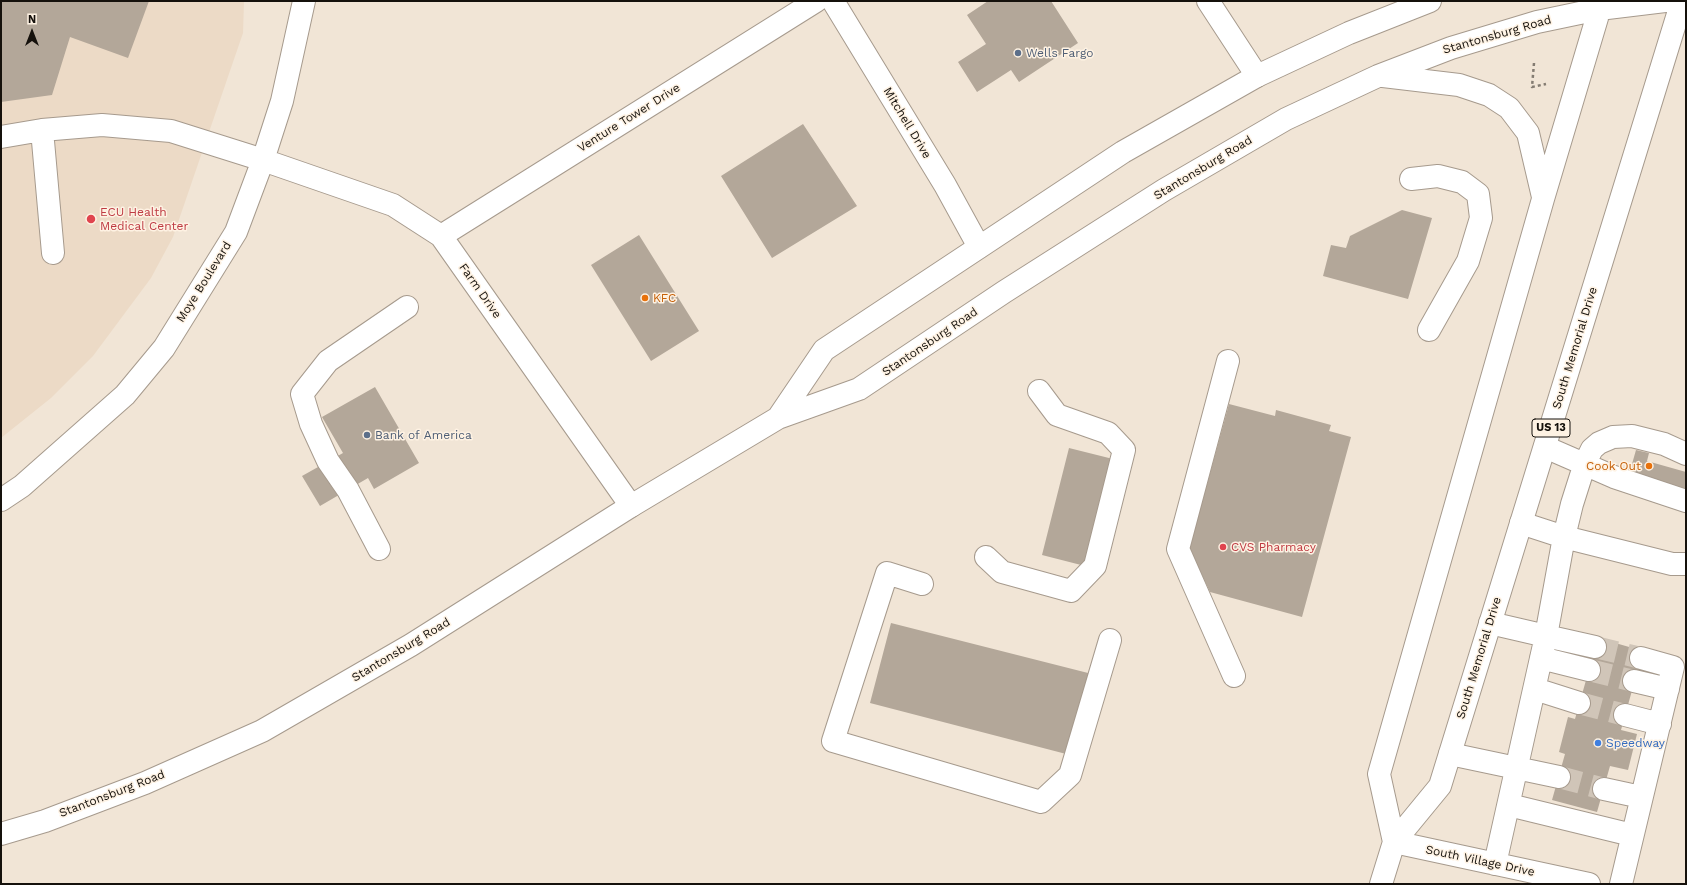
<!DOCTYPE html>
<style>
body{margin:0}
#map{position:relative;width:1687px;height:885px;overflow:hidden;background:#f1e5d6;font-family:"Work Sans",sans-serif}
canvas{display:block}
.frame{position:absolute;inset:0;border:2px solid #15110c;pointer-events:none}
.north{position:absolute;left:12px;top:12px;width:40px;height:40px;-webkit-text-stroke:3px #fef2e3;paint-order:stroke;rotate:0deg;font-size:11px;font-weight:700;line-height:16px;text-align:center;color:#15110c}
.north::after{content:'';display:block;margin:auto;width:14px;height:18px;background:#15110c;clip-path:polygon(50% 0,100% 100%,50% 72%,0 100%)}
</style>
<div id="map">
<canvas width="1687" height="885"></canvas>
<div class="frame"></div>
<div class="north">N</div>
</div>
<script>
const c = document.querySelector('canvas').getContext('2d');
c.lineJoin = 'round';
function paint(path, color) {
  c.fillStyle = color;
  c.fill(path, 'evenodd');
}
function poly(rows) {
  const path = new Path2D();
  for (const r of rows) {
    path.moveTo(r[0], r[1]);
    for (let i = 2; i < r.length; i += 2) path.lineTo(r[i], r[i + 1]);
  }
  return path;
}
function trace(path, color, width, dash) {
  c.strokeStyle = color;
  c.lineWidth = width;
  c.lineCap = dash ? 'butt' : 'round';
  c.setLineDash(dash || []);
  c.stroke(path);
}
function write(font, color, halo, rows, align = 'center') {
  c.font = font + ' "Work Sans",sans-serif';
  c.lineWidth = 3;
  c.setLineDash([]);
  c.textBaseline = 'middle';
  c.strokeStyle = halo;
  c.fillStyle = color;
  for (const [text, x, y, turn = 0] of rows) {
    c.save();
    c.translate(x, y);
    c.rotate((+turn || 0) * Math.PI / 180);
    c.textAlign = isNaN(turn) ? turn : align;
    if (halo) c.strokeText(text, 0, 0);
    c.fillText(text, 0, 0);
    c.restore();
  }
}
paint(poly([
 [1,1,244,1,243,33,173,237,151,278,93,356,51,398,1,438]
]), '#ecdac6');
paint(poly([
 [1,1,149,1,128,58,70,37,52,95,1,102],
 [988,1,1051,1,1078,43,1019,82,1011,70,977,92,958,62,986,44,967,15],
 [803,124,857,206,772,258,721,176],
 [1402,210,1432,218,1408,299,1323,276,1331,245,1346,248,1350,236],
 [639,235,699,331,651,361,591,265],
 [375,387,419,463,374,489,368,478,320,506,302,476,343,453,322,417],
 [1229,404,1275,416,1276,410,1331,425,1329,431,1351,437,1302,617,1210,592,1200,571,1183,579,1189,550],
 [1069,448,1113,459,1085,566,1042,555],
 [1636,450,1649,453,1647,461,1686,472,1686,489,1628,478],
 [891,623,1092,674,1070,755,870,703],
 [1598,638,1643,651,1621,730,1637,734,1628,770,1610,766,1597,812,1552,800,1565,754,1559,752,1568,717,1575,719]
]), '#b3a799');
trace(poly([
 [1595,647,1641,658],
 [1589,670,1634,681],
 [1579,703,1625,715],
 [1559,777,1604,789]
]), '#d0c5b8', 22, [22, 11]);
const minor = poly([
 [833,1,945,185,979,247],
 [1208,1,1257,76],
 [42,130,53,253],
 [1,137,42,130,102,125,171,131,263,160,393,205,441,236,631,506],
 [1411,179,1438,176,1462,182,1478,194,1481,218,1468,261,1429,330],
 [441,236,816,1],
 [1228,361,1178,549,1234,676],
 [1545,447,1614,477,1686,501],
 [1686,454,1664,444,1632,436,1613,437,1599,443,1592,449,1585,463,1572,504,1564,537,1672,564,1686,564],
 [1,500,22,486,125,395,164,348,236,232,263,160,282,101,304,1],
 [379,549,348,490,328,461,311,424,302,394,328,361,407,307],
 [986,557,1002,572,1071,591,1095,566,1124,450,1108,433,1057,415,1039,391],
 [922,584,887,573,833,741,1041,802,1070,775,1110,640],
 [1490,623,1546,636,1564,537,1521,523],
 [1541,658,1589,670],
 [1634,681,1668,689],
 [1535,689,1579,703],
 [1625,715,1660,724],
 [1450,754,1559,777],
 [1604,789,1641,797],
 [1509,805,1632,835],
 [1394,842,1589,884],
 [1495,864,1546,636,1595,647],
 [1621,884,1673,667,1641,658]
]);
const major = poly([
 [1383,76,1459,85,1489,95,1509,108,1528,133,1543,197],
 [778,418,824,350,1123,152,1257,76,1349,33,1430,1],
 [1,834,45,821,145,783,262,731,411,645,631,506,778,418,859,389,1004,292,1164,190,1286,119,1378,76,1451,48,1537,22,1599,9,1665,1],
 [1394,842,1379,774,1543,199,1602,1],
 [1381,884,1394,842,1440,786,1682,1]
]);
trace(minor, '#a69a8d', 24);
trace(major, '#a69a8d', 24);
trace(poly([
 [1534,63,1532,87,1546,84]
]), '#847c72', 2.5, [3, 3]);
trace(minor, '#fff', 22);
trace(major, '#fff', 22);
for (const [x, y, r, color] of [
 [1018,53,4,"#5c6f8a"],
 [91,219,5,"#e0444e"],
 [645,298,4,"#e8710a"],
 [367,435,4,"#5c6f8a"],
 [1649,466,4,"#e8710a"],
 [1223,547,4,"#e0444e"],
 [1598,743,4,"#3f7fe0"]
]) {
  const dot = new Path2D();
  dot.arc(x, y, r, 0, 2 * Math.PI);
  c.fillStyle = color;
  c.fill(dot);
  trace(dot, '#fef2e3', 1.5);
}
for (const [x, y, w] of [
 [1551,428,38]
]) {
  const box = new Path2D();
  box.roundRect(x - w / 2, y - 9, w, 18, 3);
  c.fillStyle = '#fef2e3';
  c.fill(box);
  trace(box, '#15110c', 1);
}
write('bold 11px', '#15110c', null, [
 ["US 13",1551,428]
]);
write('12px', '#15110c', '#fef2e3', [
 ["Stantonsburg Road",1497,35,-16],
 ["Venture Tower Drive",629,118,-32],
 ["Mitchell Drive",907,123,59],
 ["Stantonsburg Road",1203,168,-31],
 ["Moye Boulevard",204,282,-58],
 ["Farm Drive",480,291,55],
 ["Stantonsburg Road",930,342,-34],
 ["South Memorial Drive",1575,348,-73],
 ["Stantonsburg Road",401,650,-31],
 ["South Memorial Drive",1479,658,-73],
 ["Stantonsburg Road",112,794,-21],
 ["South Village Drive",1480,861,12]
]);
write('12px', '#4e5e75', '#fef2e3', [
 ["Wells Fargo",1026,53],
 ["Bank of America",375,435]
], 'left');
write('12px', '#be3a42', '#fef2e3', [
 ["ECU Health",100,212],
 ["Medical Center",100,226],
 ["CVS Pharmacy",1231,547]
], 'left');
write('12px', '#c56008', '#fef2e3', [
 ["KFC",653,298],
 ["Cook Out",1641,466,"right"]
], 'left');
write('12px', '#366cbe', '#fef2e3', [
 ["Speedway",1606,743]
], 'left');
</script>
